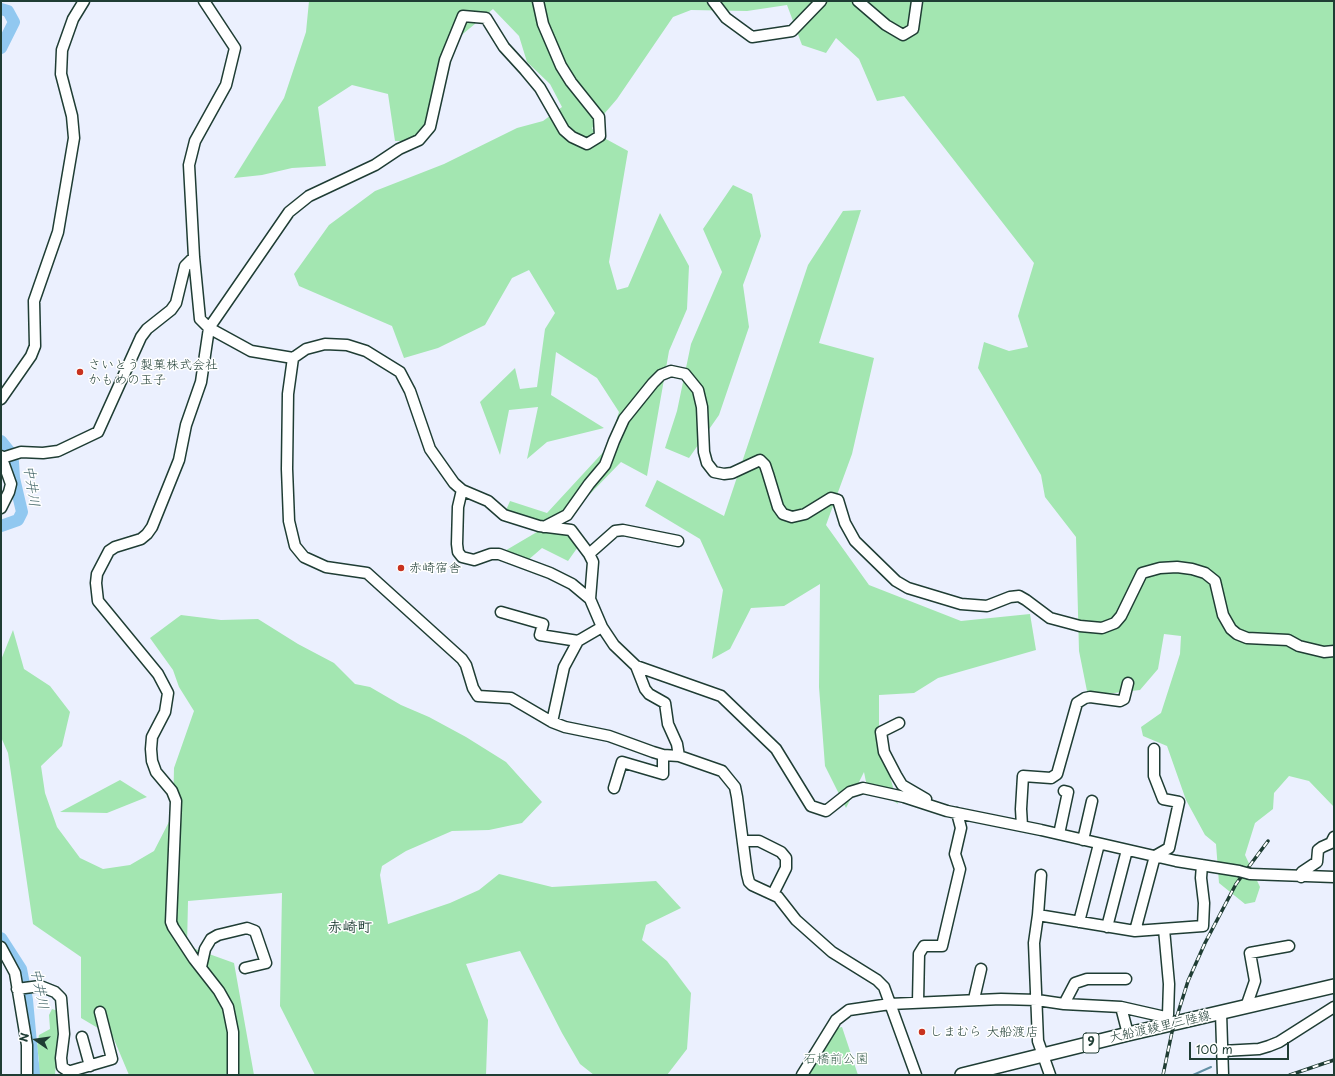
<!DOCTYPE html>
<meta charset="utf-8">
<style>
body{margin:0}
#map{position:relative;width:1335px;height:1076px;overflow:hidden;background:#ebf0fe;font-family:"Playpen Sans",sans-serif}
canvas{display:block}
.frame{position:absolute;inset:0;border:2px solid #1f3d34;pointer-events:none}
.north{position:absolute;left:16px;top:1020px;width:40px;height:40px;-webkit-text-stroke:3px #fff;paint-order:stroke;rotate:283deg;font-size:11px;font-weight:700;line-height:16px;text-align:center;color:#1f3d34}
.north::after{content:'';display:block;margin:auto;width:14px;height:18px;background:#1f3d34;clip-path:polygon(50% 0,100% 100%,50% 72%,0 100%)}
.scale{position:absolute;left:1189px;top:1042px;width:100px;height:18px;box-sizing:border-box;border:2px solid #1f3d34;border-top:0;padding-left:5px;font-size:12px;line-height:14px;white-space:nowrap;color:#1f3d34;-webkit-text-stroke:3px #fff;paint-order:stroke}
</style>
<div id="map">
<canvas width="1335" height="1076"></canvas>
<div class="frame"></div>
<div class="north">N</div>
<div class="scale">100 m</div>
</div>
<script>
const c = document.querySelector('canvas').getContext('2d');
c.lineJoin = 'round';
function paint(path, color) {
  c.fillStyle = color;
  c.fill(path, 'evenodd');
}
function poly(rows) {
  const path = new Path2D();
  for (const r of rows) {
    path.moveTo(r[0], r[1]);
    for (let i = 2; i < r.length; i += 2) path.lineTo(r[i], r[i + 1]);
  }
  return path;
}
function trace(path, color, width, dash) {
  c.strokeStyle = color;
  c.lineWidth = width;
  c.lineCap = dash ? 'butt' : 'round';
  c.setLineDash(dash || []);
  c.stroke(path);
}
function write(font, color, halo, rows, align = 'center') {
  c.font = font + ' "Playpen Sans","Klee One",sans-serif';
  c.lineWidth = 3;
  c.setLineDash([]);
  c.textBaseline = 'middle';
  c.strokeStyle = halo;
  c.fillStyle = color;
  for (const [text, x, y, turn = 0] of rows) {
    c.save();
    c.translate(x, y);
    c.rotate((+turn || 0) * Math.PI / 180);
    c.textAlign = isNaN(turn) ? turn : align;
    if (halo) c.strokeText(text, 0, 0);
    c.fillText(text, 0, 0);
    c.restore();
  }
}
paint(poly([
 [309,1,1334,1,1334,807,1309,781,1289,776,1274,793,1273,809,1255,823,1245,855,1260,887,1255,902,1245,904,1219,883,1216,844,1205,835,1186,800,1167,746,1143,736,1141,727,1161,713,1180,654,1181,636,1164,634,1158,669,1140,690,1088,696,1079,651,1076,537,1045,497,1041,475,978,368,984,342,1009,351,1028,347,1018,316,1034,263,904,96,877,101,859,59,836,38,826,53,802,45,787,5,747,11,691,10,673,17,617,99,592,128,595,133,628,151,609,262,617,290,628,287,660,213,689,266,687,309,669,351,647,476,621,462,558,527,580,544,568,561,542,548,527,561,503,552,542,529,504,515,510,501,547,513,607,448,619,412,597,378,556,352,551,395,604,428,547,442,527,459,538,407,509,410,500,455,480,402,515,368,520,389,537,387,545,329,555,313,529,270,512,278,485,325,438,348,404,358,392,326,299,286,294,274,329,225,375,191,444,164,517,128,543,121,562,107,550,84,527,62,519,36,493,9,458,38,438,85,434,133,407,141,395,141,388,94,352,85,318,107,326,166,292,168,262,175,234,178,284,98,306,32],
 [733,185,752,194,761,236,743,285,749,327,719,415,689,458,665,448,677,411,691,344,722,272,703,229],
 [861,210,819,343,874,358,852,454,826,525,869,585,961,621,1030,614,1036,650,938,678,914,693,879,695,879,739,898,804,866,782,864,772,846,808,825,766,819,687,820,584,784,606,751,608,730,649,712,659,723,590,700,539,645,506,657,480,724,516,808,265,843,211],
 [181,615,221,620,258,619,298,644,334,663,355,684,370,687,401,705,429,717,466,737,506,762,542,802,522,823,489,830,452,831,406,851,382,866,380,875,388,924,450,903,479,890,499,874,552,887,656,881,681,908,646,925,642,940,667,961,691,993,687,1049,667,1075,594,1075,580,1064,562,1033,520,951,466,964,488,1020,486,1075,315,1075,280,1006,282,893,188,901,187,946,234,963,254,1075,129,1075,113,1037,81,1018,81,957,33,924,8,753,1,737,1,660,13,630,24,669,50,686,70,712,62,746,41,766,45,793,57,827,80,858,103,869,130,865,154,851,173,814,174,768,194,711,179,687,173,670,150,638],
 [120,780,147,797,107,813,60,812],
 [52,1009,58,1011,59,1031,55,1075,36,1075,39,1061,37,1046,39,1035,50,1029,49,1015],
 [842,1027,858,1075,808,1075,837,1028]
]), '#a3e6b1');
trace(poly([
 [1193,1075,1211,1067]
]), '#6390a5', 2);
trace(poly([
 [1,9,8,11,14,22,1,48],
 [1,441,9,451,13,462,14,478,22,512,18,520,1,526],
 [1,938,21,969,27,1000,34,1075]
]), '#91c8f0', 12);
const minor = poly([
 [204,1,235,48,226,85,195,141,189,165,194,257,200,319,209,328,251,351,293,358,306,349,325,344,347,345,366,351,400,372,410,391,430,449,454,483,462,490,488,501,504,515,539,526,571,530,589,554,593,562,590,599],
 [713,1,726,18,752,37,792,31,821,1],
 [858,1,886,25,903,35,913,29,917,1],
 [293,358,288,394,287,469,289,521,295,546,304,557,326,567,367,573,462,659,466,665,473,688,478,696,511,698,552,722,565,727,609,736,653,752,663,755,679,756,722,771,735,787,737,797,747,874,749,882,752,885,778,897,796,920,832,952,877,980,884,987,916,1075],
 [1,399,31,356,35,346,34,301,58,232,74,138,72,116,61,74,62,50,73,19,84,1],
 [1,456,11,484,9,492,1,508],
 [2,458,21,452,43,453,58,451,98,432,141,337,147,329,171,310,176,303,185,266,194,257],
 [462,490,458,507,457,544,458,552,462,557,474,560,491,554,499,554,550,573,572,584,590,599,602,627,614,645,636,666,721,696,776,749,811,806,826,811,850,792,863,788,904,797,947,811,1041,830,1176,861,1239,871],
 [544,527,567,515,589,484,605,465,614,441,624,419,653,383,661,375,671,371,685,374,698,390,702,407,704,452,707,463,714,472,724,474,732,473,760,460,765,465,768,474,778,507,783,514,792,517,805,514,831,498,838,500,845,523,855,541,896,581,908,588,961,604,987,606,1010,597,1019,596,1026,600,1050,618,1080,626,1102,628,1115,623,1121,616,1142,573,1160,568,1177,567,1192,569,1205,573,1215,581,1223,615,1231,629,1237,634,1247,638,1288,640,1299,646,1324,652,1334,651],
 [589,554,615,531,623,530,678,541],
 [501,612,543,624,540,635,578,641],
 [636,666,645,689,649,694,665,703,668,724,677,744,679,756],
 [552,722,564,667,578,641,602,627],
 [899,723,881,732,884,752,896,775,902,785,926,799],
 [614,788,622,762,663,774,663,755],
 [1022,826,1021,809,1023,776,1051,778,1057,774,1077,703,1085,698,1090,697,1120,701,1124,699,1128,683],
 [1059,834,1068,792,1064,791],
 [1083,840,1092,801],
 [743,841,759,841,781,852,786,858,786,868,773,894],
 [1250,874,1334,877],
 [1301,877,1302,872,1317,862,1318,850,1322,847,1331,843,1334,837],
 [1038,915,1041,875],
 [1079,922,1099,844],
 [1107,927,1127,850],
 [1135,931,1155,856,1169,848,1179,802,1163,799,1154,776,1154,749],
 [1,947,15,973,27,1045,27,1075],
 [201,967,205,949,211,939,218,935,247,928,255,931,266,963,245,968],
 [17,989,40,986,55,992,61,998,64,1034,61,1058,62,1067,68,1071,71,1071,112,1059,100,1012],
 [974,999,981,969],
 [918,1002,919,954,924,946,942,946,960,869,955,854,961,828,957,813],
 [1064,1004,1075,983,1087,979,1126,979],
 [1121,1007,1165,1017,1168,1015,1169,984,1164,929],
 [1246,1007,1255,981,1250,953,1289,946],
 [1221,1013,1223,1075],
 [82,1037,90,1066],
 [1222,1051,1259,1049,1269,1046,1279,1042,1334,1007],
 [233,1075,233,1032,228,1007,219,991,194,959,173,927,171,922,176,801,172,791,156,772,152,761,151,749,152,737,165,712,168,693,158,674,98,601,96,583,97,574,109,551,115,547,141,539,147,534,152,527,179,460,186,425,201,382,209,328,289,212,309,196,375,165,399,149,419,140,430,127,445,60,463,16,486,18,504,47,525,70,540,88,564,130,572,137,587,144,600,136,599,117,571,82,561,66,543,24,538,1],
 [802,1075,836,1020,849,1010,890,1004,1001,999,1037,1000,1064,1004,1121,1007,1128,1034],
 [1050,1075,1038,1041,1034,943,1038,915,1135,931,1203,926,1204,903,1201,878,1202,865]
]);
const major = poly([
 [962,1075,1128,1034,1334,986]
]);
trace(minor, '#1f3d34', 13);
trace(major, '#1f3d34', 16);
trace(minor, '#fff', 10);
trace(major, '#fff', 13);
const rail = poly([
 [1163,1075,1172,1032,1188,981,1205,943,1236,884,1268,841],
 [1290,1075,1334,1060]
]);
trace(rail, '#1f3d34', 3.5);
trace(rail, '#fff', 2, [6]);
const minorBridge = poly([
 [1239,871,1250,874]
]);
trace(minorBridge, '#1f3d34', 13, []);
trace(minorBridge, '#fff', 10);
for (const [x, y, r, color] of [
 [80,372,4,"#c8321e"],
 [401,568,4,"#c8321e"],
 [922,1032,4,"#c8321e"]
]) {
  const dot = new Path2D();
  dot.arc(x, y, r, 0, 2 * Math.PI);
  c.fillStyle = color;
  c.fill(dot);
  trace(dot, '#fff', 1.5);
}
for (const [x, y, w] of [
 [1091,1043,16]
]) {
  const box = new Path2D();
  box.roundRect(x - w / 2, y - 10, w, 20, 3);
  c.fillStyle = '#fff';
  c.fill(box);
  trace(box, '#1f3d34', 1);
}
write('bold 12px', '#1f3d34', null, [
 ["9",1091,1043]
]);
write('13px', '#1f3d34', '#fff', [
 ["さいとう製菓株式会社",88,365],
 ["かもめの玉子",88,380],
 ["赤崎宿舎",409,568],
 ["しまむら 大船渡店",930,1032]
], 'left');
write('13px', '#1f3d34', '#fff', [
 ["大船渡綾里三陸線",1160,1027,-13]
]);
write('13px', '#395f4d', '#fff', [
 ["石橋前公園",836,1059]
]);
write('italic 14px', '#3c6063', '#fff', [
 ["中井川",31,486,82],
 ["中井川",39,989,79]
]);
write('bold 15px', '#1f3d34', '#fff', [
 ["赤崎町",350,928]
]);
</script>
